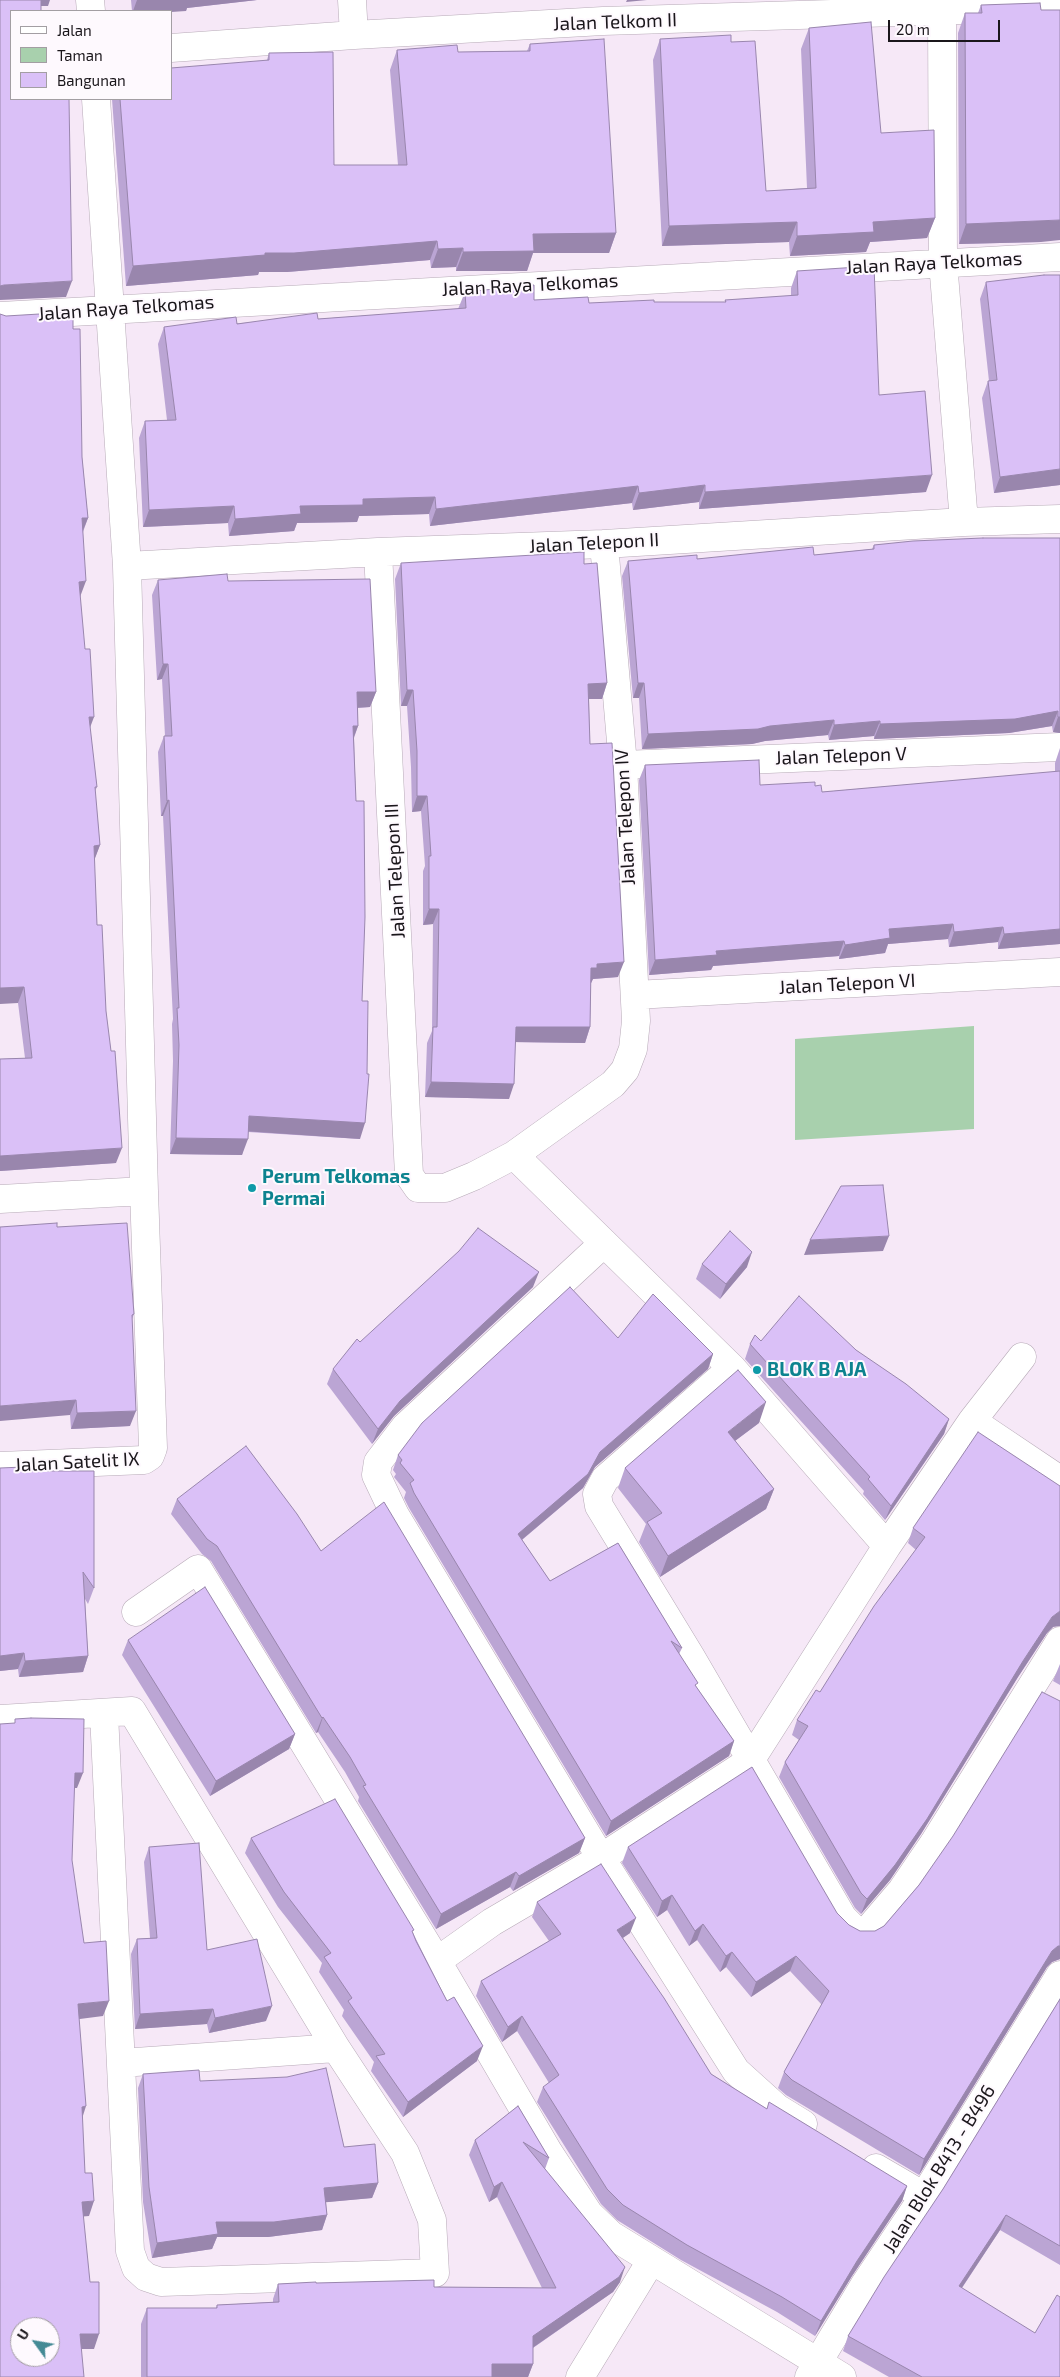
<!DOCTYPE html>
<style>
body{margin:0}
#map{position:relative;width:1060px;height:2377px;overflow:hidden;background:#f6e8f7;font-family:"Exo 2",sans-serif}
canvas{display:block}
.legend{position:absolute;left:10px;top:10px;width:162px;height:90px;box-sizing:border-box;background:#fef9fe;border:1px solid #a39ea3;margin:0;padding:6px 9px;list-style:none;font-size:15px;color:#1a161b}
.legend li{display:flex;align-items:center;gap:10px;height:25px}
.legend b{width:25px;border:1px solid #a39ea3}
.north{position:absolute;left:10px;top:2317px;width:50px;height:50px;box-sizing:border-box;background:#fef9fe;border:1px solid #a39ea3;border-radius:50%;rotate:302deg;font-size:14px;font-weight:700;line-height:20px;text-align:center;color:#1a161b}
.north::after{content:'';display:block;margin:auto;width:18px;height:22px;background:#448a95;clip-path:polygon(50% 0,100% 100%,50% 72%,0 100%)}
.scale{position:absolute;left:888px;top:20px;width:112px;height:22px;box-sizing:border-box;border:2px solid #1a161b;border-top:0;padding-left:6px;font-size:15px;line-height:18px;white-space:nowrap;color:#1a161b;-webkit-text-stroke:4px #fef9fe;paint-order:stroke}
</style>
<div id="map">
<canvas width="1060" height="2377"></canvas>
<ul class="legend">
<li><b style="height:6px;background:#fff"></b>Jalan</li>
<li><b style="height:14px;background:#a8d0ad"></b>Taman</li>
<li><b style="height:14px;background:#dac0f7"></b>Bangunan</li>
</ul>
<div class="north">U</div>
<div class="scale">20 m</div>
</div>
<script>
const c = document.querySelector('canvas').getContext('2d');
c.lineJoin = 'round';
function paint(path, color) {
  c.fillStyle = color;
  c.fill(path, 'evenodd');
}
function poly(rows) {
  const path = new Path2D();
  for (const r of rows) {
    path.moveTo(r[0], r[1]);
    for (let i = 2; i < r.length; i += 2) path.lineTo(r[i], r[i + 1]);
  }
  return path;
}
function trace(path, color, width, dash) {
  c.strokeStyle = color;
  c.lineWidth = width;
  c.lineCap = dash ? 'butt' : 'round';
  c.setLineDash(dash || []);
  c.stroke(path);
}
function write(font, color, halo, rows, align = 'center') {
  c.font = font + ' "Exo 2",sans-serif';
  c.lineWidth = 4;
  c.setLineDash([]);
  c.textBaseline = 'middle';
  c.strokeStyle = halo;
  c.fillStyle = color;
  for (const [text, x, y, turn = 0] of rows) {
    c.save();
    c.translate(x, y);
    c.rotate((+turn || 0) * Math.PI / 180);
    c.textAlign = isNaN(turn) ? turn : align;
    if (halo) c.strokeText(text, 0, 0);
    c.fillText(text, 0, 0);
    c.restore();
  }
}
paint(poly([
 [974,1026,974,1129,795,1140,795,1039]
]), '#a8d0ad');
const minor = poly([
 [90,0,91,11],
 [352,0,354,35],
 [942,12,943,262,964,522],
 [171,48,354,35,603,21,1060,7],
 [0,316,1060,257],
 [604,544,623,765,636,1021,633,1049,625,1070,613,1084,514,1155,604,1243,405,1427,378,1462,376,1475,395,1515,601,1858,736,2071,777,2108,803,2124],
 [378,552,409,1175,418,1188,445,1188,474,1176,514,1155],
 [127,566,378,552,604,544,964,522,1060,519],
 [623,765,1060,747],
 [635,995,1060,972],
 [0,1199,144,1191],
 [732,1368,605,1479,597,1494,599,1506,691,1657,843,1918,854,1929,861,1932,867,1931,902,1890,934,1843,1060,1641],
 [972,1421,1060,1480],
 [0,1466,144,1460,150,1456,153,1448,144,1191,127,566,96,99],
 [887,1546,972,1421,1022,1357],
 [136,1612,198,1569,437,1961,549,2153,589,2214,611,2235,842,2377],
 [0,1719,132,1711,336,2048,405,2153,432,2220,435,2273,161,2282,146,2277,136,2268,130,2251,104,1714],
 [437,1961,492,1922,601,1858,750,1761,887,1546,732,1368,604,1243],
 [121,2063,336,2048],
 [876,2168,924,2196],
 [580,2377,651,2261],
 [809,2377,865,2284,924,2196,1060,1975]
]);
trace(minor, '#b7aab7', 29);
trace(minor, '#fff', 28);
paint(poly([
 [131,0,257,0,187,8,186,11,132,11],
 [981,5,1041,242,959,244,958,33,965,13,978,13],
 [809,28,881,133,935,218,927,238,870,242,866,252,790,256,789,242,662,246,653,60,660,39,731,42,766,191,807,188,801,49],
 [530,44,616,233,609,253,533,253,527,271,456,271,456,267,431,268,430,260,287,272,259,272,258,275,126,286,112,99,171,99,267,60,269,53,334,165,398,165,390,70,397,50,458,52,527,51],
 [797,271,879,395,926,492,699,509,699,502,633,510,632,503,430,526,429,514,359,516,357,522,297,523,294,531,229,536,228,523,143,527,139,438,145,421,167,420,158,344,164,327,318,319,458,309,465,292,534,300,589,303,725,302,725,300,791,296,791,288],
 [986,282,1060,485,994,493,982,398,988,381,989,381,980,299],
 [73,329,82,457,88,518,83,532,80,597,90,728,97,787,95,791,100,845,94,860,97,925,106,1011,116,1163,0,1171,0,1059,25,1058,18,1003],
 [1060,538,1060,733,1053,732,1052,726,1009,733,874,739,874,736,829,740,828,735,765,741,752,744,642,749,639,698,633,698,622,576,628,561,814,555,872,549,874,545],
 [401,563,584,564,607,683,602,699,589,699,590,744,618,977,593,979,591,983,590,1027,585,1043,515,1042,509,1099,425,1097,427,1043,432,1031,433,924,423,925,423,871,425,866,421,811,412,812,411,767,407,706,401,706,395,579],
 [158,580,228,581,376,692,370,707,358,708,358,726,354,738,362,1001,360,1139,248,1132,242,1155,170,1154,173,1061,172,1024,173,1019,163,816,161,816,158,752,164,736,165,736,162,679,157,680,152,595],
 [1060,748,1060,944,998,949,998,942,949,947,948,939,888,944,885,953,839,959,839,956,713,966,711,970,649,975,639,780,645,765,760,785,815,786,822,792,1055,772,1055,763],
 [57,1227,134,1314,132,1319,130,1426,71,1429],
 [702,1264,747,1267,720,1299,696,1279],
 [533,1287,394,1416,372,1444,327,1384,333,1369,360,1342],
 [618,1338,713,1354,708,1369,595,1467,583,1488,522,1540,550,1581,618,1543,682,1648,679,1654,697,1688,734,1741,729,1756,606,1836,409,1508,404,1498,406,1492,394,1477,396,1474,393,1470,398,1455],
 [761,1341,856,1350,949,1419,944,1434,885,1520,863,1494,864,1491,745,1359,750,1344],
 [759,1423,735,1441,774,1489,766,1509,660,1577,639,1542,646,1524,618,1488,625,1468],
 [0,1468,24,1471,94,1588,88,1604,85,1599,88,1656,83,1672,19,1677,18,1669,0,1671],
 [177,1499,321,1551,585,1838,579,1853,513,1891,510,1887,436,1929,358,1801,359,1797,345,1772,318,1732,316,1733,211,1561,202,1554,171,1514],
 [913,1528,1053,1627,1047,1633,1018,1677,921,1834,890,1880,861,1914,855,1908,779,1777,785,1762,799,1740,792,1735,797,1720,820,1692,916,1550,908,1543],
 [128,1640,295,1734,289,1749,210,1796,122,1655],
 [1060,1664,1060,1685,1053,1681],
 [1060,1701,1060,1959,1052,1962,1047,1967,919,2175,786,2095,778,2088,784,2072,822,2005,790,1971,751,1997,726,1967,720,1972,697,1940,689,1946,667,1910,657,1917,622,1863,628,1847,837,1913,849,1925,860,1931,875,1931,884,1926,919,1885],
 [251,1838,413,1933,477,2061,403,2117,371,2071,374,2062,342,2016,344,2010,319,1972,322,1963,278,1907,245,1853],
 [149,1847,207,1950,266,2021,209,2033,207,2024,135,2029,131,1954,137,1939,150,1938,144,1862],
 [537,1902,630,1933,623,1938,711,2074,767,2109,907,2186,902,2201,852,2276,815,2336,777,2312,681,2260,617,2220,601,2204,537,2102,543,2087,549,2083,517,2031,502,2042,476,1996,481,1981,549,1941,532,1917],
 [1060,1999,1060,2265,1000,2230,962,2288,1060,2377,889,2377,843,2351,848,2336,943,2189],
 [143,2074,200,2081,344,2147,378,2183,372,2198,326,2202,327,2215,322,2230,268,2237,217,2237,212,2249,152,2258,143,2202,138,2088],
 [518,2106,549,2158,545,2169,620,2282,613,2292,533,2348,533,2364,528,2377,141,2377,141,2324,147,2308,216,2308,217,2305,273,2302,273,2299,278,2284,316,2283,434,2287,542,2288,497,2197,489,2202,469,2155,475,2140]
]), '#bba5d4');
paint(poly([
 [37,0,50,0,48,6,35,6],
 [137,0,257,0,187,8,186,11,171,12,171,11,133,11],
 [627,0,647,0,626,2],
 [935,218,927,238,870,242,866,252,790,256,797,236,873,222],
 [1060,220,1060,240,1041,242,959,244,966,224],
 [797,222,789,242,662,246,669,226],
 [616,233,609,253,533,253,527,271,456,271,463,252,533,234],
 [437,241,430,260,287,272,259,272,258,275,126,286,133,266,265,253],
 [463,248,456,267,431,268,438,249],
 [72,281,66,297,0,300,0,286,4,285],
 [1060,469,1060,485,994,493,1000,477],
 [932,475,926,492,699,509,705,492],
 [705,485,699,502,633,510,639,493],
 [638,486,632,503,430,526,436,509],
 [435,497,429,514,359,516,357,522,297,523,294,531,229,536,235,519,300,506,363,499],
 [234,506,228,523,143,527,149,510],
 [82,518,88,518,82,533],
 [86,581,80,597,79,582],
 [163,664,168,664,162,679,157,680],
 [607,683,602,699,583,699,588,684],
 [638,683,644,683,639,698,633,698],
 [407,690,413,690,407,706,401,706],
 [357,692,376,692,370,707,352,708],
 [1058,711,1052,726,1009,733,874,739,880,724],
 [89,717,94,717,88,733],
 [1058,717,1060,717,1060,733,1053,732],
 [834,720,828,735,765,741,752,744,642,749,648,734,770,726],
 [880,721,874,736,829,740,834,725],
 [353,726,358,726,352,742],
 [417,796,427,796,421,811,412,812],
 [169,800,163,816,161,816,167,801],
 [100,845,94,861,94,846],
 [429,909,439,909,433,924,423,925],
 [953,924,948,939,888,944,885,953,839,959,845,945,889,929],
 [1003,927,998,942,949,947,954,932],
 [1060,929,1060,944,998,949,1004,934],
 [844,941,839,956,713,966,711,970,649,975,655,960,716,951],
 [624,962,618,977,593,979,591,983,585,983,591,968,597,964],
 [24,987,18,1003,0,1004,0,988],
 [516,1027,590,1027,585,1043,510,1042],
 [431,1082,514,1084,509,1099,425,1097],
 [249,1116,365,1123,360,1139,243,1131],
 [176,1138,248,1139,242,1155,170,1154],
 [122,1148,116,1163,0,1171,0,1156],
 [889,1236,883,1251,804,1255,810,1240],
 [752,1252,747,1267,720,1299,726,1284],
 [539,1272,533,1287,394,1416,372,1444,378,1429,400,1401],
 [713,1354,708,1369,595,1467,583,1488,512,1548,518,1534,600,1452],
 [76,1400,70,1415,0,1421,0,1406],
 [766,1402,759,1423,720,1452,728,1432],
 [136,1411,130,1426,71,1429,77,1413],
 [949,1419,944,1434,885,1520,891,1506],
 [774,1489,766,1509,660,1577,668,1556],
 [1060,1611,1060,1626,1053,1627,1047,1633,1018,1677,921,1834,890,1880,861,1914,867,1899,1052,1617],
 [24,1653,18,1669,0,1671,0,1656],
 [88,1656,83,1672,19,1677,25,1661],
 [323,1717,318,1732,316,1733,322,1718],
 [295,1734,289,1749,210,1796,216,1781],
 [734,1741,729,1756,606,1836,611,1821],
 [75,1773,83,1773,77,1788,69,1788],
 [585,1838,579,1853,513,1891,519,1876],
 [516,1872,510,1887,436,1929,441,1914],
 [672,1895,667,1910,657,1917,662,1901],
 [636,1918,630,1933,612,1945,617,1930],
 [703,1924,697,1940,689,1946,695,1931],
 [1058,1946,1060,1946,1060,1959,1052,1962,1047,1967,919,2175,924,2159,1052,1951],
 [732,1952,726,1967,720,1972,726,1956],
 [796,1956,790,1971,751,1997,756,1982],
 [109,2001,103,2016,72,2020,78,2004],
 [272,2006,266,2021,209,2033,215,2018],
 [213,2009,207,2024,135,2029,140,2014],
 [522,2016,517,2031,502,2042,508,2027],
 [483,2046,477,2061,403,2117,408,2102],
 [86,2106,81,2122,82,2107],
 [502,2182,497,2197,489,2202,494,2187],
 [378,2183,372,2198,318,2203,324,2188],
 [907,2186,902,2201,852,2276,815,2336,821,2321,857,2261],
 [94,2201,89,2216,77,2217,82,2202],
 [327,2215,322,2230,268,2237,217,2237,212,2249,152,2258,157,2243,216,2222],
 [1006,2215,1000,2230,953,2301,959,2286],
 [625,2267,620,2282,613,2292,528,2351,533,2336],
 [80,2334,99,2334,94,2349,75,2349],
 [492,2364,533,2364,528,2377,487,2377]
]), '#9986ad');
const building = poly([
 [0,0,41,0,41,11,11,11,11,99,69,99,72,281,4,285,0,286,0,0],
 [1040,3,1041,10,1060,10,1060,220,966,224,965,13,982,13,981,5,1040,3],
 [871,22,881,133,934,130,935,218,873,222,874,232,797,236,797,222,669,226,660,39,731,35,731,42,755,41,766,191,816,188,809,28,871,22],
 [604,39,616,233,533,234,534,251,463,252,463,248,438,249,437,241,294,253,265,253,265,255,133,266,120,99,171,99,171,68,269,60,269,53,333,52,334,165,407,165,397,50,457,45,458,52,530,51,530,44,604,39],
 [874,266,879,395,925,391,932,475,705,492,705,485,639,493,638,486,436,509,435,497,363,499,363,505,300,506,301,514,235,519,234,506,149,510,145,421,176,420,164,327,236,317,237,324,317,313,318,319,466,308,465,292,534,285,534,300,588,297,589,303,654,300,654,302,726,302,725,300,798,295,797,271,874,266],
 [1044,275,1060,275,1060,469,1000,477,988,381,997,380,986,282,1044,275],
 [73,312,73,329,80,329,82,457,88,518,82,518,86,581,79,582,85,649,90,649,94,717,89,717,97,787,95,787,100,845,94,846,97,925,102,925,106,1011,111,1051,115,1051,122,1148,0,1156,0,1059,32,1058,24,987,0,988,0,314,6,316,73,312],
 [983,538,1060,538,1060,717,1058,717,1058,711,1015,719,880,724,880,721,834,725,834,720,770,726,758,729,648,734,644,683,638,683,628,561,697,555,697,559,813,547,814,555,874,549,874,545,913,541,983,538],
 [584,552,584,564,597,563,607,683,588,684,590,744,612,743,624,962,597,964,597,968,591,968,590,1027,516,1027,514,1084,431,1082,433,1027,437,1027,439,909,429,909,429,856,431,856,427,796,417,796,417,751,413,690,407,690,401,563,584,552],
 [227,574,228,581,370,579,376,692,357,692,358,726,353,726,356,801,364,801,365,917,362,1001,368,1001,367,1074,369,1074,365,1123,249,1116,248,1139,176,1138,179,1045,177,1008,179,1008,169,800,167,801,164,736,172,736,168,664,163,664,158,580,227,574],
 [759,760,760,785,815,782,815,786,821,785,822,792,1060,771,1060,929,1004,934,1003,927,954,932,953,924,889,929,890,938,845,945,844,941,716,951,717,955,655,960,645,765,759,760],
 [883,1185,889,1236,810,1240,841,1186,883,1185],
 [57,1223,57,1227,127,1223,134,1314,132,1315,136,1411,77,1413,76,1400,0,1406,0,1227,57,1223],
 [478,1228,539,1272,400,1401,378,1429,333,1369,357,1339,360,1342,459,1251,478,1228],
 [730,1231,752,1252,726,1284,702,1264,730,1231],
 [570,1287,618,1338,653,1294,713,1354,600,1452,588,1474,518,1534,550,1581,618,1543,682,1648,671,1641,698,1683,695,1685,734,1741,611,1821,414,1493,410,1483,414,1480,400,1463,402,1460,398,1455,422,1423,570,1287],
 [799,1296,856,1350,906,1384,949,1419,891,1506,868,1479,870,1477,750,1344,755,1335,761,1341,799,1296],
 [738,1370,766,1402,728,1432,774,1489,668,1556,647,1522,662,1513,625,1468,738,1370],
 [978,1432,1060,1486,1060,1611,1052,1617,1023,1661,927,1819,895,1865,867,1899,861,1893,785,1762,808,1726,797,1720,816,1690,820,1692,874,1606,925,1537,913,1528,978,1432],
 [246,1446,297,1514,321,1551,384,1502,585,1838,519,1876,516,1872,441,1914,363,1786,366,1785,350,1757,323,1717,322,1718,217,1546,207,1539,177,1499,246,1446],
 [24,1467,24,1471,94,1471,94,1588,83,1572,88,1656,25,1661,24,1653,0,1656,0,1468,24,1467],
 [205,1587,295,1734,216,1781,128,1640,205,1587],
 [1042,1692,1060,1701,1060,1946,1058,1946,1052,1951,924,2159,792,2080,784,2072,829,1991,796,1956,756,1982,732,1952,726,1956,703,1924,695,1931,672,1895,662,1901,628,1847,752,1767,837,1913,849,1925,860,1931,875,1931,884,1926,919,1885,953,1836,1042,1692],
 [31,1718,84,1719,83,1773,75,1773,72,1860,84,1943,106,1941,109,2001,78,2004,86,2106,82,2107,85,2173,92,2173,94,2201,82,2202,90,2282,99,2282,99,2334,80,2334,84,2377,0,2377,0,1724,15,1723,15,1719,31,1718],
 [20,2327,50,2327,50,2357,20,2357,20,2327],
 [335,1799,414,1930,412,1931,416,1941,447,2001,454,1997,483,2046,408,2102,376,2056,385,2054,348,2001,352,1998,324,1957,331,1953,284,1892,251,1838,335,1799],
 [199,1843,207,1950,257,1939,272,2006,215,2018,213,2009,140,2014,137,1939,157,1938,149,1847,199,1843],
 [601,1864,636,1918,617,1930,664,1998,711,2074,767,2109,769,2102,907,2186,857,2261,821,2321,782,2297,687,2245,623,2205,607,2189,543,2087,559,2075,522,2016,508,2027,481,1981,561,1934,537,1902,601,1864],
 [1060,1999,1060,2246,1006,2215,959,2286,1035,2333,1057,2295,1060,2297,1060,2377,922,2377,848,2336,884,2277,943,2189,1060,1999],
 [326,2068,344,2147,375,2144,378,2183,324,2188,327,2215,274,2222,216,2222,218,2234,157,2243,149,2187,143,2074,199,2070,200,2081,287,2077,326,2068],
 [518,2106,549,2158,523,2142,625,2267,619,2277,533,2336,533,2364,492,2364,492,2377,147,2377,147,2308,217,2308,217,2305,279,2302,278,2284,316,2282,316,2283,434,2280,434,2287,556,2288,502,2182,494,2187,475,2140,518,2106]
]);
paint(building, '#dac0f7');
trace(building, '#9986ad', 1);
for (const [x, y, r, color] of [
 [252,1188,5,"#0f9aa8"],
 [757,1370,5,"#0f9aa8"]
]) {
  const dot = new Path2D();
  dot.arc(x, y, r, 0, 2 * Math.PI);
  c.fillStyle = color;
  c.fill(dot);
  trace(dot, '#fef9fe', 2);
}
write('19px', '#1a161b', '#fef9fe', [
 ["Jalan Telkom II",615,22,-2],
 ["Jalan Raya Telkomas",934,263,-3],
 ["Jalan Raya Telkomas",530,285,-3],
 ["Jalan Raya Telkomas",126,308,-4],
 ["Jalan Telepon II",594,543,-3],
 ["Jalan Telepon V",841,756,-2],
 ["Jalan Telepon IV",625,817,-93],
 ["Jalan Telepon III",395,871,-93],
 ["Jalan Telepon VI",847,984,-3],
 ["Jalan Satelit IX",77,1462,-3],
 ["Jalan Blok B413 - B496",939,2169,-58]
]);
write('bold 19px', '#0d838f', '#fef9fe', [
 ["Perum Telkomas",262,1177],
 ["Permai",262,1199],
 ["BLOK B AJA",767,1370]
], 'left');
</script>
